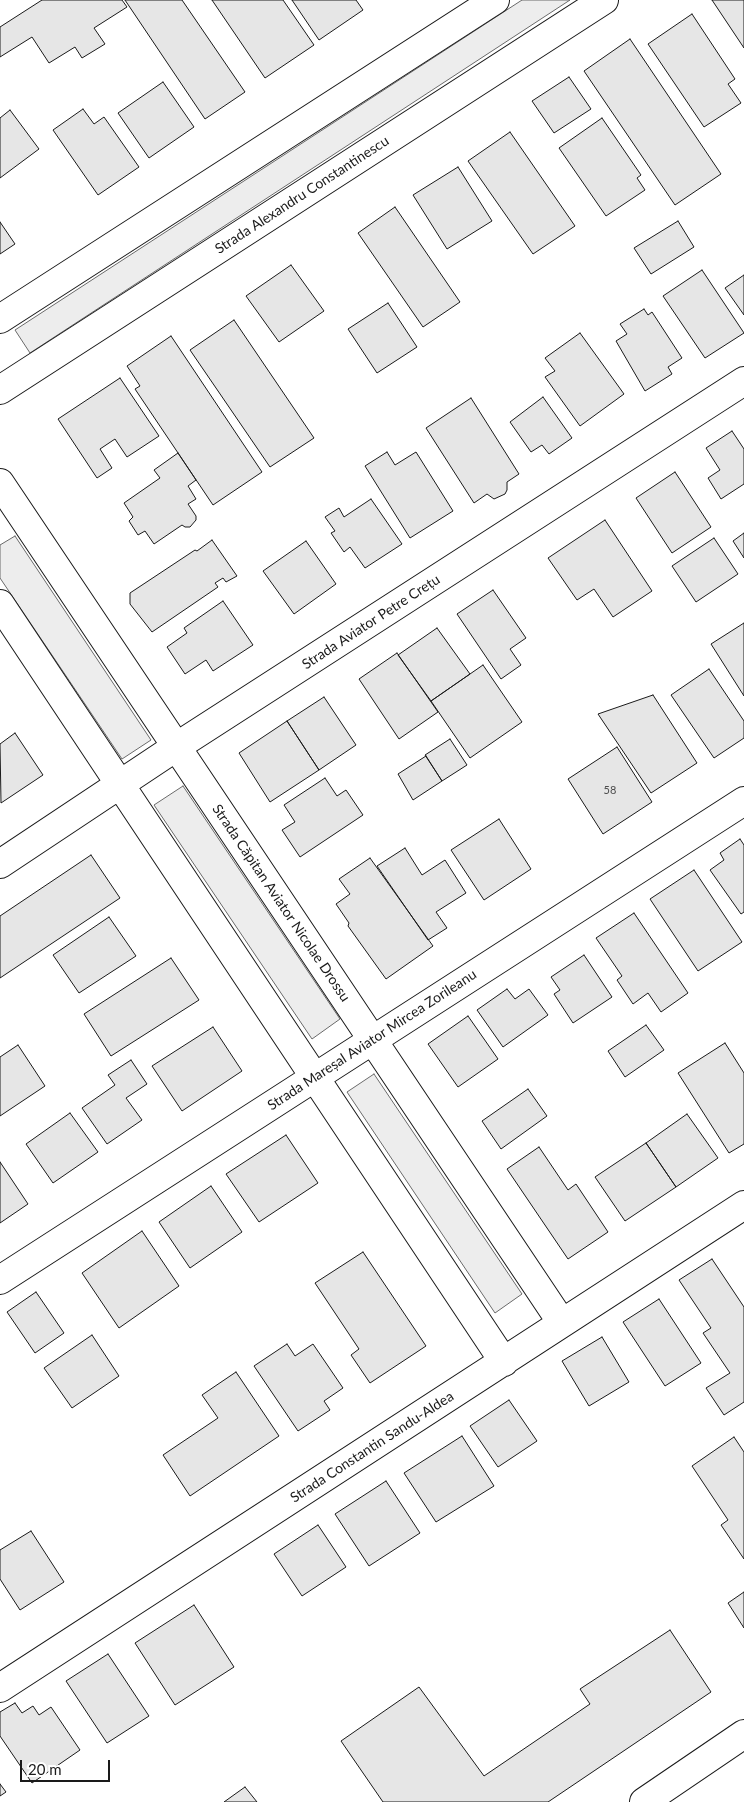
<!DOCTYPE html>
<meta charset="utf-8">
<style>
body{margin:0}
#map{position:relative;width:744px;height:1802px;overflow:hidden;background:#fff;font-family:Lato,sans-serif}
canvas{display:block}
.scale{position:absolute;left:20px;top:1760px;width:90px;height:22px;box-sizing:border-box;border:2px solid #1a1a1a;border-top:0;padding-left:6px;font-size:15px;line-height:18px;white-space:nowrap;color:#1a1a1a;-webkit-text-stroke:4px #fff;paint-order:stroke}
</style>
<div id="map">
<canvas width="744" height="1802"></canvas>
<div class="scale">20 m</div>
</div>
<script>
const c = document.querySelector('canvas').getContext('2d');
c.lineJoin = 'round';
function paint(path, color) {
  c.fillStyle = color;
  c.fill(path, 'evenodd');
}
function poly(rows) {
  const path = new Path2D();
  for (const r of rows) {
    path.moveTo(r[0], r[1]);
    for (let i = 2; i < r.length; i += 2) path.lineTo(r[i], r[i + 1]);
  }
  return path;
}
function trace(path, color, width, dash) {
  c.strokeStyle = color;
  c.lineWidth = width;
  c.lineCap = dash ? 'butt' : 'round';
  c.setLineDash(dash || []);
  c.stroke(path);
}
function write(font, color, halo, rows, align = 'center') {
  c.font = font + ' Lato,sans-serif';
  c.lineWidth = 4;
  c.setLineDash([]);
  c.textBaseline = 'middle';
  c.strokeStyle = halo;
  c.fillStyle = color;
  for (const [text, x, y, turn = 0] of rows) {
    c.save();
    c.translate(x, y);
    c.rotate((+turn || 0) * Math.PI / 180);
    c.textAlign = isNaN(turn) ? turn : align;
    if (halo) c.strokeText(text, 0, 0);
    c.fillText(text, 0, 0);
    c.restore();
  }
}
const built = poly([
 [522,0,570,0,30,353,15,330,522,0],
 [15,536,151,740,122,759,0,578,0,545,15,536],
 [183,786,340,1019,312,1039,154,805,183,786],
 [374,1074,522,1294,495,1313,347,1092,374,1074]
]);
paint(built, '#ededed');
trace(built, '#6a6a6a', 1);
const building = poly([
 [42,0,122,0,127,7,94,28,105,44,82,58,75,47,49,63,32,37,0,57,0,27,42,0],
 [125,0,182,0,245,92,205,119,125,0],
 [212,0,283,0,314,45,265,78,212,0],
 [292,0,356,0,363,10,319,40,292,0],
 [712,0,744,0,744,48,712,0],
 [692,14,735,79,728,84,741,103,704,127,648,44,692,14],
 [630,39,721,174,675,205,584,71,630,39],
 [569,77,591,109,554,133,532,101,569,77],
 [163,82,194,127,149,158,118,113,163,82],
 [83,109,94,124,104,117,139,167,98,195,53,130,83,109],
 [10,110,39,149,0,178,0,118,10,110],
 [602,118,641,175,637,178,645,190,606,216,559,148,602,118],
 [510,132,575,226,533,254,468,161,510,132],
 [458,167,492,221,447,249,413,195,458,167],
 [395,207,460,302,423,327,358,233,395,207],
 [678,221,694,247,651,274,634,248,678,221],
 [0,222,15,244,0,254,0,222],
 [291,265,324,311,279,342,246,296,291,265],
 [702,270,744,333,705,358,663,296,702,270],
 [744,275,744,315,725,288,744,275],
 [388,303,417,347,377,373,348,329,388,303],
 [644,309,648,315,652,312,682,358,668,367,672,374,645,391,616,341,627,334,620,324,644,309],
 [234,320,314,438,270,467,190,350,234,320],
 [580,333,624,394,580,426,545,377,555,371,545,358,580,333],
 [171,336,262,472,213,505,135,389,140,386,127,366,171,336],
 [120,378,159,436,127,457,115,439,100,449,112,468,97,478,58,419,120,378],
 [543,397,572,438,549,454,542,445,531,452,510,422,543,397],
 [471,398,519,474,507,482,507,490,505,494,494,499,487,494,474,503,426,428,471,398],
 [732,431,744,449,744,484,721,499,708,478,720,470,706,448,732,431],
 [387,452,395,465,416,452,453,511,410,538,365,466,387,452],
 [178,453,196,480,188,486,196,499,188,504,196,516,196,520,190,527,185,527,182,525,154,544,145,531,138,535,129,521,133,517,124,503,160,478,154,470,178,453],
 [675,472,711,527,672,553,636,498,675,472],
 [371,499,402,544,365,568,350,547,344,552,331,533,335,531,325,517,339,508,344,517,371,499],
 [605,520,652,591,613,617,594,589,577,600,548,558,605,520],
 [744,533,744,558,733,541,744,533],
 [714,538,738,574,696,602,672,566,714,538],
 [212,540,237,576,226,582,223,578,215,583,218,587,152,632,130,604,130,593,195,550,197,551,212,540],
 [306,541,336,584,294,614,263,571,306,541],
 [493,590,526,638,510,649,521,665,501,679,457,614,493,590],
 [223,601,253,645,213,671,206,660,185,674,167,647,187,633,184,628,223,601],
 [744,623,744,696,711,644,744,623],
 [437,628,470,674,431,701,398,655,437,628],
 [397,653,438,712,399,739,359,679,397,653],
 [483,665,522,722,470,758,431,701,483,665],
 [709,669,744,721,744,738,714,758,671,695,709,669],
 [653,695,697,763,651,793,598,714,653,695],
 [324,697,356,745,319,770,287,721,324,697],
 [287,721,319,770,270,802,239,753,287,721],
 [15,733,43,775,1,803,0,744,15,733],
 [450,739,467,765,442,781,425,755,450,739],
 [617,747,652,802,603,834,568,779,617,747],
 [426,756,442,781,413,800,398,774,426,756],
 [325,778,337,796,346,790,363,815,300,857,282,830,295,822,284,805,325,778],
 [499,819,531,869,484,900,451,850,499,819],
 [740,839,744,845,744,912,741,914,710,870,724,860,720,853,740,839],
 [405,848,422,875,445,860,466,893,436,912,447,928,428,940,377,866,405,848],
 [91,855,120,898,0,978,0,916,91,855],
 [370,858,433,946,386,979,348,926,349,923,336,904,350,894,339,879,370,858],
 [694,870,742,942,698,971,650,899,694,870],
 [634,913,688,993,661,1012,648,993,633,1004,617,980,622,976,596,938,634,913],
 [109,917,136,956,79,993,53,955,109,917],
 [584,955,612,997,573,1023,554,994,560,990,551,977,584,955],
 [171,958,199,1000,111,1056,84,1014,171,958],
 [507,989,515,999,529,989,548,1015,503,1047,477,1010,507,989],
 [468,1016,498,1059,458,1087,428,1044,468,1016],
 [646,1025,664,1050,625,1077,608,1051,646,1025],
 [213,1027,242,1071,182,1111,152,1066,213,1027],
 [725,1043,744,1073,744,1144,729,1153,678,1073,725,1043],
 [18,1045,45,1086,0,1116,0,1057,18,1045],
 [131,1060,147,1084,126,1098,142,1120,107,1144,82,1108,115,1085,108,1075,131,1060],
 [528,1089,547,1116,501,1149,482,1121,528,1089],
 [70,1113,98,1152,53,1183,26,1144,70,1113],
 [687,1114,718,1158,676,1187,646,1143,687,1114],
 [286,1135,318,1183,259,1222,226,1174,286,1135],
 [646,1143,676,1187,625,1221,595,1177,646,1143],
 [539,1147,568,1190,576,1184,608,1232,568,1259,507,1169,539,1147],
 [0,1162,28,1204,0,1223,0,1162],
 [211,1186,242,1232,190,1268,159,1222,211,1186],
 [142,1231,179,1286,119,1328,82,1273,142,1231],
 [363,1252,426,1346,370,1383,351,1355,359,1349,315,1283,363,1252],
 [712,1259,744,1307,744,1402,724,1415,706,1388,730,1373,703,1333,711,1328,679,1280,712,1259],
 [36,1292,64,1333,35,1353,7,1312,36,1292],
 [659,1299,701,1363,665,1386,623,1322,659,1299],
 [92,1335,119,1376,72,1408,44,1368,92,1335],
 [602,1337,629,1382,589,1406,562,1361,602,1337],
 [287,1344,295,1356,313,1344,343,1388,324,1401,330,1410,298,1431,254,1366,287,1344],
 [236,1372,279,1436,190,1496,163,1455,218,1418,202,1395,236,1372],
 [509,1400,537,1441,498,1467,470,1426,509,1400],
 [462,1436,494,1486,436,1522,404,1473,462,1436],
 [734,1437,744,1452,744,1559,721,1525,728,1520,692,1466,734,1437],
 [386,1481,420,1533,369,1566,335,1514,386,1481],
 [318,1525,346,1567,302,1596,274,1554,318,1525],
 [31,1531,64,1582,20,1610,0,1579,0,1550,31,1531],
 [744,1592,744,1628,728,1603,744,1592],
 [194,1605,234,1667,175,1705,135,1643,194,1605],
 [670,1630,711,1692,548,1802,383,1802,341,1741,419,1687,484,1776,590,1704,580,1689,670,1630],
 [108,1654,149,1716,107,1743,66,1681,108,1654],
 [15,1703,22,1713,33,1706,39,1715,51,1707,80,1750,32,1783,0,1736,0,1712,15,1703],
 [0,1784,6,1792,0,1796,0,1784],
 [245,1787,257,1802,224,1802,245,1787]
]);
paint(building, '#e6e6e6');
trace(building, '#1a1a1a', 1);
const minor = poly([
 [0,483,562,1323],
 [0,604,504,1362],
 [0,864,176,747,744,381],
 [0,1280,744,801],
 [0,1688,744,1205],
 [644,1802,744,1734]
]);
const major = poly([
 [0,319,495,0],
 [0,390,604,0]
]);
trace(minor, '#1a1a1a', 30);
trace(major, '#1a1a1a', 30);
trace(minor, '#fff', 28);
trace(major, '#fff', 28);
write('11px', '#4d4d4d', null, [
 ["58",610,790]
]);
write('14px', '#1a1a1a', '#fff', [
 ["Strada Alexandru Constantinescu",302,195,-33],
 ["Strada Aviator Petre Crețu",371,622,-33],
 ["Strada Căpitan Aviator Nicolae Drossu",281,903,56],
 ["Strada Mareșal Aviator Mircea Zorileanu",372,1040,-33],
 ["Strada Constantin Sandu-Aldea",372,1447,-33]
]);
</script>
